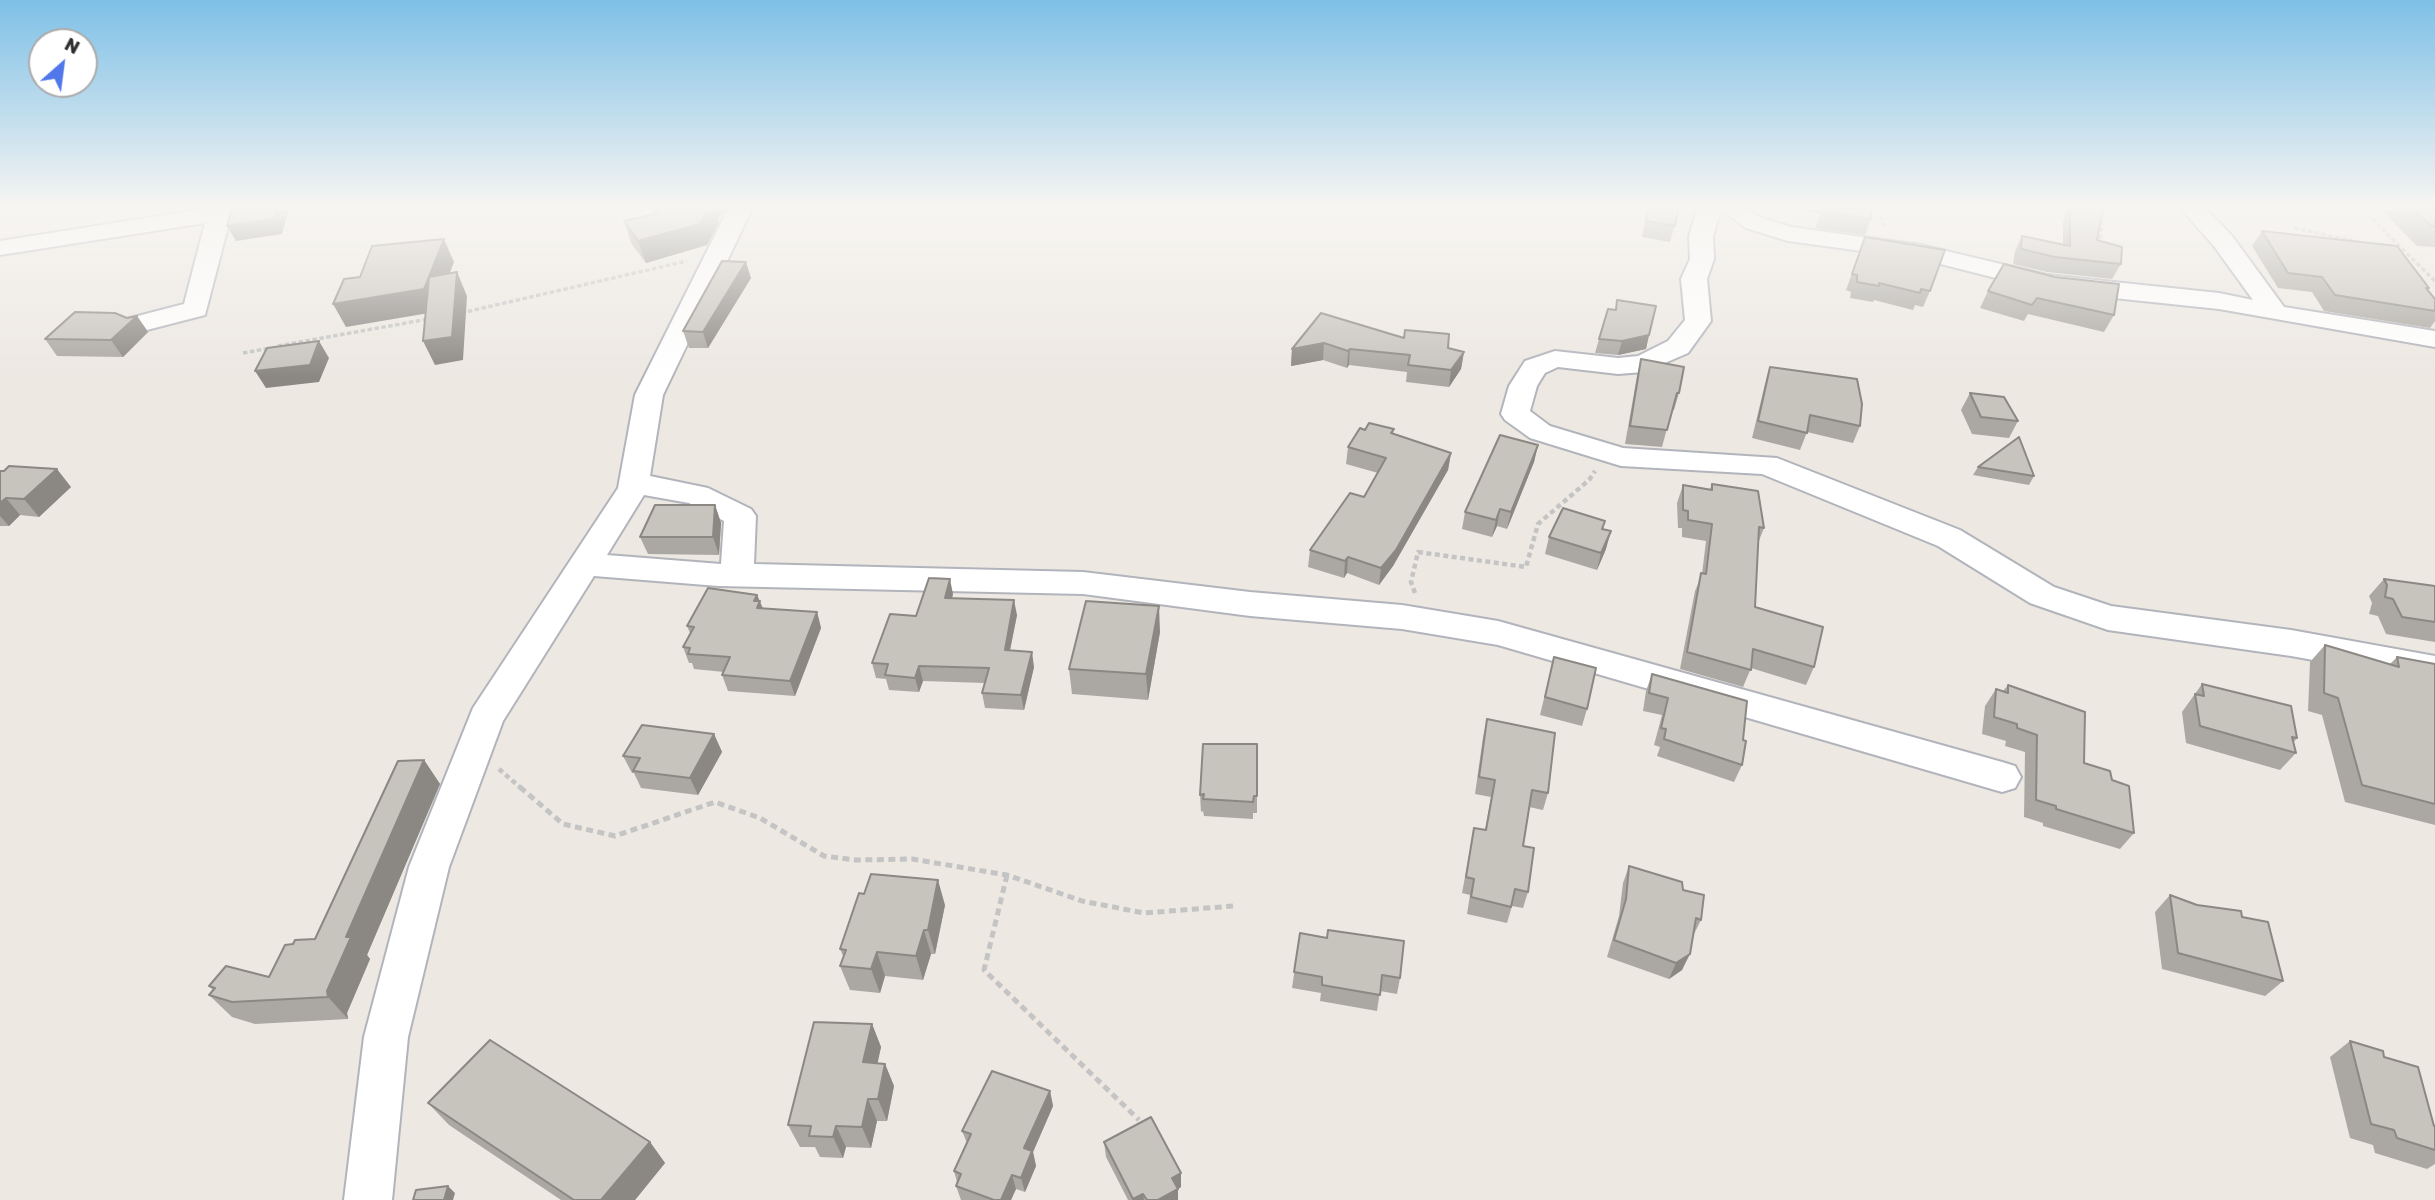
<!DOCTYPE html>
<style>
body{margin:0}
#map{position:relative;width:2435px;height:1200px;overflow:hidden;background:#ede8e2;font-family:Rubik,sans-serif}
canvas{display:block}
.north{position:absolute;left:28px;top:28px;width:70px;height:70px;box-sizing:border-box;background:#fff;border:2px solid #ababab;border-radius:50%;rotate:28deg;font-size:19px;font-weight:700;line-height:28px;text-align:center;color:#2e2e2e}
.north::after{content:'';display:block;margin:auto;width:24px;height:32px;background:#5178eb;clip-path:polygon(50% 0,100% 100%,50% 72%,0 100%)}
</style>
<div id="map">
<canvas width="2435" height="1200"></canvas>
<div class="north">N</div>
</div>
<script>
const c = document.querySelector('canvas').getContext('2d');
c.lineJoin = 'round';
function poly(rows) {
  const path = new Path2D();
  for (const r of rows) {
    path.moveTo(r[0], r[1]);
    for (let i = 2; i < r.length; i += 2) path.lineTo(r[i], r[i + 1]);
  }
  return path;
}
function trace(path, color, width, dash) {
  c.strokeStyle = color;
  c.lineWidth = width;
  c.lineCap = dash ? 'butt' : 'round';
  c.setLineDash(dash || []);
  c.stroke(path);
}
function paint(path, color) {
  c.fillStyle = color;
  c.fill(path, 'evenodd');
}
const minor = poly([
 [203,209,259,209,255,214,230,219,205,315,139,332,130,330,126,324,130,318,184,304,205,223,0,255,0,241,203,209],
 [728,209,752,209,663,395,650,476,708,488,751,509,756,516,754,564,1083,572,1250,592,1402,605,1498,621,2002,762,2015,766,2021,777,2015,788,2002,792,1498,645,1402,629,1250,616,1083,594,718,586,594,576,503,721,449,867,408,1037,392,1200,344,1200,364,1037,409,867,473,708,618,488,635,395,728,209],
 [644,495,689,503,724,521,721,564,607,555,644,495],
 [1697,209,1748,209,1762,218,1791,227,1921,245,2047,275,2219,293,2253,300,2214,246,2181,209,2206,209,2232,236,2284,307,2435,331,2435,347,2219,309,2047,291,1921,259,1788,241,1746,228,1721,209,1713,236,1714,259,1707,279,1711,321,1688,353,1644,372,1618,374,1558,367,1545,373,1537,386,1530,411,1550,426,1623,448,1777,458,1960,530,2054,587,2111,606,2291,630,2435,656,2435,682,2291,656,2108,630,2030,603,1938,546,1762,474,1621,466,1530,438,1505,420,1501,414,1509,386,1525,361,1555,351,1618,358,1638,356,1668,341,1685,320,1681,279,1690,259,1689,236,1697,209]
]);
trace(minor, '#b2b4bc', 4);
trace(poly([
 [1879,209,1884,227],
 [2362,209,2435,281],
 [2294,228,2359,242],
 [2100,246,2103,209],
 [461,313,687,261],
 [278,346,428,319],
 [243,353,270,348]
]), '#c4c4c4', 3.5, [4.5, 2.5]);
trace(poly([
 [1415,593,1411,582,1418,552,1526,567,1538,524,1589,480,1595,471],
 [499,769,522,789]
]), '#c4c4c4', 4.5, [5, 3.5]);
trace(poly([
 [520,787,563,824,615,836,715,802,760,818,824,856,856,860,912,859,1007,875,1082,901,1144,913,1233,906],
 [1007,875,984,970,1139,1120]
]), '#c4c4c4', 5, [7, 4.5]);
paint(minor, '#fff');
paint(poly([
 [653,209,725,209,718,219,719,222,707,245,646,263,631,243,624,221,655,214],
 [1647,209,1679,209,1670,242,1642,237],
 [1804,209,1871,209,1871,219,1865,235,1815,228,1820,215],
 [2066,209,2103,209,2097,240,2121,264,2112,279,2047,272,2013,264,2015,251,2022,236,2063,244,2063,222],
 [2380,209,2435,209,2435,247,2417,246],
 [2262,231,2429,288,2428,290,2435,299,2435,321,2430,328,2324,311,2312,292,2278,288,2252,246],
 [1865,237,1930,291,1923,307,1915,305,1913,310,1874,300,1873,302,1850,298,1851,292,1846,290],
 [2004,264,2114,315,2104,332,2028,314,2024,321,1980,308,1988,291],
 [751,278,708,348,689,348,683,331],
 [1617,300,1649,335,1646,349,1618,355,1595,353,1599,339,1615,310],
 [1321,313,1404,338,1464,352,1461,369,1449,387,1406,382,1407,372,1349,365,1347,368,1323,360,1291,366,1292,349],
 [137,316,148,332,123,357,57,356,45,339],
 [1641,359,1679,393,1674,410,1672,410,1662,447,1625,444,1637,376],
 [1770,367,1860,426,1853,443,1807,432,1800,450,1752,438,1765,384],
 [1970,393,2018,421,2009,438,1972,434,1961,410],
 [1394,429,1393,434,1451,453,1448,470,1393,566,1379,585,1347,573,1344,578,1308,567,1310,550,1364,497,1378,473,1346,464,1348,447],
 [1538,445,1534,462,1507,529,1497,526,1492,537,1462,529,1465,512],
 [1978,467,2034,476,2029,485,1973,475],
 [0,471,71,487,39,517,20,515,9,526,0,526],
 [1712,484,1764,528,1758,543,1755,607,1814,667,1806,685,1751,668,1743,687,1680,669,1695,591,1702,574,1706,541,1682,537,1682,528,1678,528,1677,503,1683,485,1710,489],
 [715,505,721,523,719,555,648,554,640,537],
 [1605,521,1603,529,1606,549,1597,570,1545,554,1549,537],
 [2384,579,2435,586,2435,642,2386,634,2378,616,2369,614,2372,603,2369,596],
 [953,594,952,598,1017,615,1010,650,1034,667,1024,710,985,708,982,693,985,683,923,681,919,692,889,690,886,679,876,678,872,663,916,616],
 [757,595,763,608,817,612,821,628,795,696,728,691,722,675,724,672,694,669,692,663,689,663,683,647,690,633,687,626],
 [1160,632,1148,700,1072,694,1069,669],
 [2325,645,2390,664,2397,657,2435,664,2435,825,2345,802,2322,715,2308,711,2310,662],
 [1554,657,1587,709,1582,726,1540,715],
 [1652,674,1743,740,1742,765,1734,782,1657,756,1660,747,1654,745,1662,715,1643,711,1646,691],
 [2202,684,2297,738,2293,743,2296,753,2280,770,2186,743,2182,712],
 [2008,685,2084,763,2112,780,2134,833,2120,849,2043,826,2043,823,2024,817,2025,752,2005,746,2006,741,1982,734,1985,706,1996,689,2003,691],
 [1487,719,1548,793,1543,810,1529,807,1523,846,1528,892,1523,908,1512,906,1507,923,1467,914,1470,895,1462,893,1474,828,1485,830,1491,797,1475,794,1483,737],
 [714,734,722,752,698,795,641,788,634,773,632,773,623,756],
 [424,760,440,784,367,955,370,959,347,1013,348,1019,255,1024,232,1017,209,995,213,990,209,986,269,977,293,944,315,939],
 [1200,795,1257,796,1257,813,1253,813,1253,819,1204,816,1203,811,1201,812],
 [1629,866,1701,920,1693,936,1682,970,1669,979,1607,957,1619,916,1623,883],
 [2170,895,2197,905,2242,917,2283,981,2265,996,2162,969,2155,912],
 [945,905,935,954,931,954,923,980,885,976,880,993,850,990,840,966,844,958,840,949],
 [1300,933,1400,978,1397,994,1380,991,1377,1011,1320,1001,1321,993,1292,988],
 [872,1024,881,1047,877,1063,885,1064,894,1086,887,1121,877,1121,871,1148,846,1147,843,1158,820,1157,815,1147,800,1147,788,1125],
 [2350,1041,2384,1057,2435,1126,2435,1164,2427,1169,2375,1153,2373,1145,2350,1138,2330,1057],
 [1050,1091,1053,1106,1033,1152,1036,1166,1025,1192,1016,1189,1011,1200,961,1200,956,1186,957,1182,954,1171,967,1143,962,1131],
 [428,1103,650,1142,665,1163,635,1200,561,1200,449,1125],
 [1104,1142,1181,1187,1178,1189,1178,1200,1128,1200,1106,1157]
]), '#aba8a3');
paint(poly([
 [277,209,289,209,282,234,236,241,227,226],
 [708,209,725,209,718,219,719,222,707,245,646,263,638,241],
 [444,239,454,262,435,312,346,327,333,304],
 [746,262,751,278,708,348,703,332],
 [457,272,467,296,463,360,435,365,423,341],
 [137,316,148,332,123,357,111,340],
 [1649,335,1646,349,1618,355,1622,341],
 [319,341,329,358,319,382,266,388,255,371],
 [1324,343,1323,360,1291,366,1292,349],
 [1350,349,1349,365,1347,368,1348,351],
 [1464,352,1461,369,1449,387,1451,370],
 [1538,445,1534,462,1507,529,1511,512],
 [1451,453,1448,470,1393,566,1379,585,1381,568],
 [57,469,71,487,39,517,24,499],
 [6,498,20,515,9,526,0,516,0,503],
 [715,505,721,523,719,555,713,537],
 [1500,509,1497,526,1492,537,1496,520],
 [1611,531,1606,549,1597,570,1601,553],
 [1348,557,1347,573,1344,578,1345,561],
 [950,579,953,594,948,613,945,598],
 [757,595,766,617,762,624,754,601],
 [1014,600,1017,615,1007,665,1005,650],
 [1159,606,1160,632,1148,700,1146,674],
 [817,612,821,628,795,696,790,681],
 [1032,652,1034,667,1024,710,1021,695],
 [919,666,923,681,919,692,915,678],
 [714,734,722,752,698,795,690,778],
 [424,760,440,784,367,955,370,959,347,1013,348,1019,328,997,327,991,346,937],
 [938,880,945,905,935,954,928,930],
 [924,930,931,954,923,980,916,956],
 [877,952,885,976,880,993,871,969],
 [1690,954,1682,970,1669,979,1676,963],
 [872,1024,881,1047,873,1085,863,1062],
 [885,1064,894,1086,887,1121,878,1099],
 [1050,1091,1053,1106,1033,1152,1036,1166,1025,1192,1021,1178,1024,1148],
 [868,1099,877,1121,871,1148,862,1127],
 [836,1126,846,1147,843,1158,833,1137],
 [650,1142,665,1163,635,1200,601,1200],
 [1181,1173,1181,1187,1178,1189,1178,1200,1158,1200,1172,1178],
 [1012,1175,1016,1189,1011,1200,1001,1200],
 [448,1186,455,1193,453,1200,444,1200],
 [1143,1194,1144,1200,1133,1200,1133,1199]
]), '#8b8884');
const building = poly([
 [232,209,277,209,274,219,227,226,232,209],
 [656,209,708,209,700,224,638,241,624,221,659,213,656,209],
 [1648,209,1679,209,1675,226,1646,221,1648,209],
 [1822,209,1871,209,1871,219,1821,212,1822,209],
 [2070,209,2103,209,2097,240,2122,247,2121,264,2055,257,2021,249,2022,236,2070,246,2070,209],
 [2413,209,2435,209,2435,227,2431,226,2413,209],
 [2262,231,2397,246,2429,288,2426,288,2435,299,2435,311,2335,295,2322,277,2288,273,2262,231],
 [1865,237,1945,250,1930,291,1921,289,1920,293,1879,283,1879,286,1857,282,1857,275,1852,274,1865,237],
 [444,239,424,289,333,304,344,279,360,277,372,246,444,239],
 [722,261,746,262,703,332,683,331,722,261],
 [2004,264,2055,277,2119,284,2114,315,2037,298,2032,305,1988,291,2004,264],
 [457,272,452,337,423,341,429,277,457,272],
 [1617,300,1656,306,1649,335,1622,341,1599,339,1608,309,1616,310,1617,300],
 [75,312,115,313,127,318,137,316,111,340,45,339,75,312],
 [1321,313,1404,338,1405,330,1449,334,1448,348,1464,352,1451,370,1408,365,1410,355,1350,349,1348,351,1324,343,1292,349,1321,313],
 [319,341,310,365,255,371,267,348,319,341],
 [1641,359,1684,367,1679,393,1677,393,1667,430,1630,426,1641,359],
 [1770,367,1857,379,1862,404,1860,426,1810,415,1807,433,1758,421,1770,367],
 [1970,393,2004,397,2018,421,1981,417,1970,393],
 [1369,423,1394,429,1391,433,1451,453,1396,550,1381,568,1348,557,1345,561,1310,550,1350,493,1364,497,1386,458,1348,447,1360,428,1365,430,1369,423],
 [1500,435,1538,445,1511,512,1500,509,1496,520,1465,512,1500,435],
 [2019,437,2034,476,1978,467,2019,437],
 [9,466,57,469,24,499,6,498,0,503,0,471,4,471,9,466],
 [1712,484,1758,491,1764,528,1759,527,1755,607,1823,627,1814,667,1753,649,1751,670,1687,652,1701,573,1706,574,1712,524,1688,520,1688,511,1683,510,1683,485,1712,490,1712,484],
 [655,505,715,505,713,537,640,537,655,505],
 [1563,508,1605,521,1602,529,1611,531,1601,553,1549,537,1563,508],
 [929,578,950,579,945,598,1014,600,1005,650,1032,652,1021,695,982,693,989,668,919,666,915,678,885,675,888,664,872,663,890,614,916,616,929,578],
 [2384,579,2435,586,2435,622,2402,617,2393,599,2385,597,2387,585,2384,579],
 [708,588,757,595,754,601,760,601,757,608,817,612,790,681,722,675,730,657,688,654,690,648,683,647,694,627,687,626,708,588],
 [1086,601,1159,606,1146,674,1069,669,1086,601],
 [2325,645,2399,667,2397,657,2435,664,2435,804,2362,785,2338,698,2324,693,2325,645],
 [1554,657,1596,668,1587,709,1545,697,1554,657],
 [1652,674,1747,701,1743,740,1746,741,1742,765,1664,739,1666,729,1661,728,1668,698,1649,693,1652,674],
 [2202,684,2291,706,2297,738,2292,737,2296,753,2200,726,2195,694,2204,696,2202,684],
 [2008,685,2085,712,2084,763,2110,771,2112,780,2129,786,2134,833,2056,809,2056,806,2036,800,2037,735,2017,728,2017,724,1994,717,1996,689,2008,693,2008,685],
 [1487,719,1555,733,1548,793,1532,790,1523,846,1534,848,1528,892,1515,889,1511,907,1471,897,1474,879,1466,877,1474,828,1486,830,1495,780,1479,777,1487,719],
 [642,725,714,734,690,778,633,771,640,758,623,756,642,725],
 [1203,744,1257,744,1257,796,1254,796,1253,802,1203,799,1204,794,1200,795,1203,744],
 [424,760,346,937,351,937,327,991,328,997,232,1002,209,995,215,988,209,986,226,966,269,977,285,945,293,944,295,940,315,939,398,761,424,760],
 [1629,866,1682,882,1683,890,1704,895,1701,920,1696,918,1690,954,1676,963,1614,940,1626,899,1629,866],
 [871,874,938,880,928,930,924,930,916,956,877,952,871,969,840,966,846,950,840,949,859,893,864,894,871,874],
 [2170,895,2197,905,2241,911,2242,917,2268,922,2283,981,2178,953,2170,895],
 [1328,930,1404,941,1400,978,1382,975,1380,995,1322,985,1322,977,1294,972,1300,933,1327,938,1328,930],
 [814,1022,872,1024,863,1062,885,1064,878,1099,868,1099,862,1127,836,1126,833,1137,809,1136,811,1126,788,1125,814,1022],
 [490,1040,650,1142,601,1200,574,1200,428,1103,490,1040],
 [2350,1041,2383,1051,2384,1057,2418,1067,2434,1126,2435,1126,2435,1150,2397,1138,2394,1130,2371,1124,2350,1041],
 [992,1071,1050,1091,1024,1148,1032,1151,1021,1178,1012,1175,1001,1200,994,1200,956,1186,961,1174,954,1171,971,1134,962,1131,992,1071],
 [1151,1117,1181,1173,1172,1178,1178,1189,1158,1200,1147,1200,1143,1194,1133,1199,1104,1142,1151,1117],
 [448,1186,444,1200,413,1200,416,1190,448,1186]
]);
paint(building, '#c7c3bd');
trace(building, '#8b8884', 2);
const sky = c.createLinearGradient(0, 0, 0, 377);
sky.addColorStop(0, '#7ec0e7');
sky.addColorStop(0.55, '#f7f5f2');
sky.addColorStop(1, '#f7f5f200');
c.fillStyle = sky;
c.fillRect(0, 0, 2435, 377);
</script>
